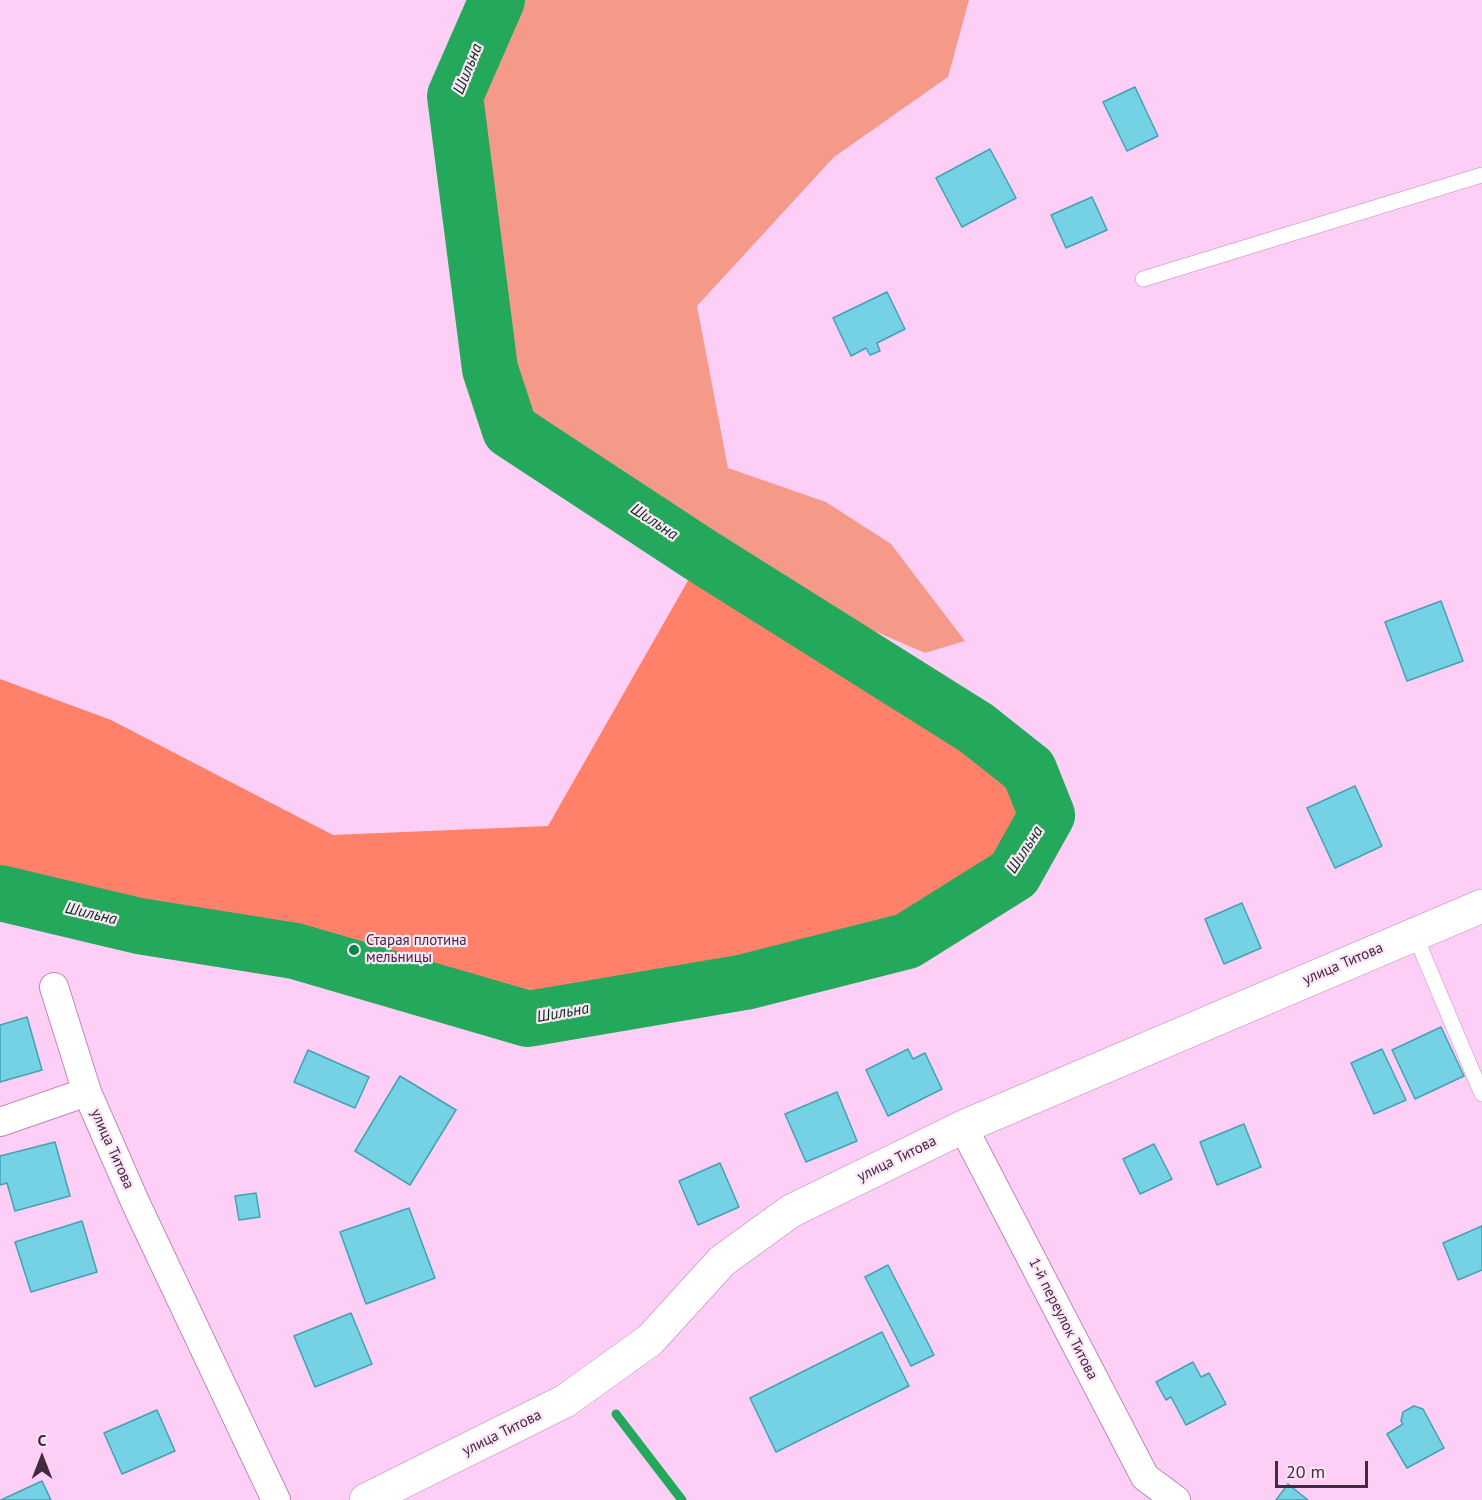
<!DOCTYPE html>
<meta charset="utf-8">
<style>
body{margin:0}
#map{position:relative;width:1482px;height:1500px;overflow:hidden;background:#fecff6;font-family:"PT Sans",sans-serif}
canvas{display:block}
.north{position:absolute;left:12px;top:1428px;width:60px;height:60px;-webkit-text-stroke:4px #fde5f8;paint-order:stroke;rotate:0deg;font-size:16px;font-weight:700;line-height:24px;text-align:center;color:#422b3f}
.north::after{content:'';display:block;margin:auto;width:21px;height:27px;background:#422b3f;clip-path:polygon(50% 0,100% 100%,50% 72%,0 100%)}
.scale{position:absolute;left:1275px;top:1461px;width:93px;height:27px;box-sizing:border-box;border:3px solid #422b3f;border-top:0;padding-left:8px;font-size:18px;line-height:21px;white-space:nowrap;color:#422b3f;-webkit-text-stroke:4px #fde5f8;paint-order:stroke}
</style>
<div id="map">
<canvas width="1482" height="1500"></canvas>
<div class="north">С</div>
<div class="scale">20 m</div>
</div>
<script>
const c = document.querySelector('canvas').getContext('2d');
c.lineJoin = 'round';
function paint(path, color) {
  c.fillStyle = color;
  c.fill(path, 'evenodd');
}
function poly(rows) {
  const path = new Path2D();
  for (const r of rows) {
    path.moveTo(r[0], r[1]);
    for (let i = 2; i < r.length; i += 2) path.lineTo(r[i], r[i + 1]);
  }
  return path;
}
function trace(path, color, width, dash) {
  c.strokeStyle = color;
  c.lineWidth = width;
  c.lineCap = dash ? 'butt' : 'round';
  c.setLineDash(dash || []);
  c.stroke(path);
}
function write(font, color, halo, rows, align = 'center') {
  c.font = font + ' "PT Sans",sans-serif';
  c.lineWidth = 4.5;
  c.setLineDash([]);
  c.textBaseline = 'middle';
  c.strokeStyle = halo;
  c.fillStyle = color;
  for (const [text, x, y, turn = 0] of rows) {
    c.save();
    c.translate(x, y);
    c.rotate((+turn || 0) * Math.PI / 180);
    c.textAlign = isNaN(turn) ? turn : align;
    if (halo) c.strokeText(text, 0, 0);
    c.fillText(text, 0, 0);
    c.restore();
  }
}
paint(poly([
 [489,0,969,0,948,77,834,157,697,306,728,468,826,502,891,544,965,641,925,653,702,556,664,563,490,369,437,146]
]), '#f59a88');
paint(poly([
 [702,556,975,728,1029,770,1047,815,1014,874,907,941,745,982,528,1019,295,951,139,926,0,893,0,679,111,720,333,835,548,826]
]), '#ff8169');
trace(poly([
 [616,1414,682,1500]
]), '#24a85b', 9);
trace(poly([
 [0,893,139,926,295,951,528,1019,745,982,907,941,1014,874,1047,815,1029,770,976,728,702,556,510,430,490,369,455,96,497,0]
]), '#24a85b', 56);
const building = poly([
 [1135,87,1158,136,1127,151,1103,102,1135,87],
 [990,149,1016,198,962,227,936,178,990,149],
 [1092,197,1107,230,1066,248,1051,215,1092,197],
 [887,292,905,329,877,343,880,351,870,355,866,348,851,356,833,318,887,292],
 [1441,601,1463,661,1407,681,1385,622,1441,601],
 [1355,786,1382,846,1335,868,1307,808,1355,786],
 [1242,903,1261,948,1224,964,1205,919,1242,903],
 [27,1017,42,1070,0,1082,0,1025,27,1017],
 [1441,1027,1464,1076,1415,1099,1392,1050,1441,1027],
 [908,1049,913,1059,925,1053,942,1089,888,1116,866,1070,908,1049],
 [1382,1049,1406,1100,1374,1114,1351,1063,1382,1049],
 [308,1050,369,1077,355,1108,294,1082,308,1050],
 [400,1076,456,1110,410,1185,355,1151,400,1076],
 [837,1092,857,1141,806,1162,785,1114,837,1092],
 [1244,1124,1261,1167,1217,1185,1200,1142,1244,1124],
 [55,1142,70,1196,15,1211,7,1183,0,1185,0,1156,55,1142],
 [1154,1144,1172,1179,1140,1194,1123,1159,1154,1144],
 [720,1163,739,1207,698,1225,679,1181,720,1163],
 [256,1193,260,1217,239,1220,235,1196,256,1193],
 [409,1208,435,1278,366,1304,340,1232,409,1208],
 [82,1221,97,1272,31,1292,15,1242,82,1221],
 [1482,1226,1482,1270,1458,1280,1443,1243,1482,1226],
 [888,1265,934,1355,911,1366,865,1277,888,1265],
 [351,1313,372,1364,315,1387,294,1336,351,1313],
 [882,1332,909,1386,776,1452,750,1398,882,1332],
 [1193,1362,1201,1377,1209,1373,1226,1404,1186,1425,1171,1397,1166,1400,1156,1382,1193,1362],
 [1414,1406,1423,1409,1444,1448,1407,1468,1387,1434,1403,1424,1401,1421,1403,1412,1414,1406],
 [157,1410,175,1451,122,1474,104,1433,157,1410],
 [42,1481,51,1500,1,1500,42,1481],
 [1288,1484,1308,1500,1276,1500,1288,1484]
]);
paint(building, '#75d2e4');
trace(building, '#42a1b3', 1.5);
const lane = poly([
 [1143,279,1482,175],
 [1414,933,1482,1094]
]);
const street = poly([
 [54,987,87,1092,136,1204,276,1500],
 [0,1122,87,1092],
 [963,1127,1145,1477,1176,1500]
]);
const secondary = poly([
 [366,1500,565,1401,650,1340,722,1261,791,1211,963,1127,1482,906]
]);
trace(lane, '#bf88b6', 16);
trace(street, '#bf88b6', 30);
trace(secondary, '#bf88b6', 34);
trace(lane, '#fff', 15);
trace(street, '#fff', 28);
trace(secondary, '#fff', 33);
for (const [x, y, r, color] of [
 [354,950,6,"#008743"]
]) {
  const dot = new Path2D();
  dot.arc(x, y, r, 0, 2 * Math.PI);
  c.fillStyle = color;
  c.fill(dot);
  trace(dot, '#fde5f8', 2);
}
write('15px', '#422b3f', '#fde5f8', [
 ["Старая плотина",366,941],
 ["мельницы",366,958]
], 'left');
write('15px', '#422b3f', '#fde5f8', [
 ["улица Титова",1343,964,-23],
 ["улица Титова",112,1149,66],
 ["улица Титова",897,1159,-26],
 ["1-й переулок Титова",1063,1319,63],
 ["улица Титова",502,1433,-26]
]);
write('italic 16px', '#003315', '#fde5f8', [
 ["Шильна",468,69,-68],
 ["Шильна",654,522,33],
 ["Шильна",1025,850,-57],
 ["Шильна",91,914,13],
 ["Шильна",563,1013,-10]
]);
</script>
